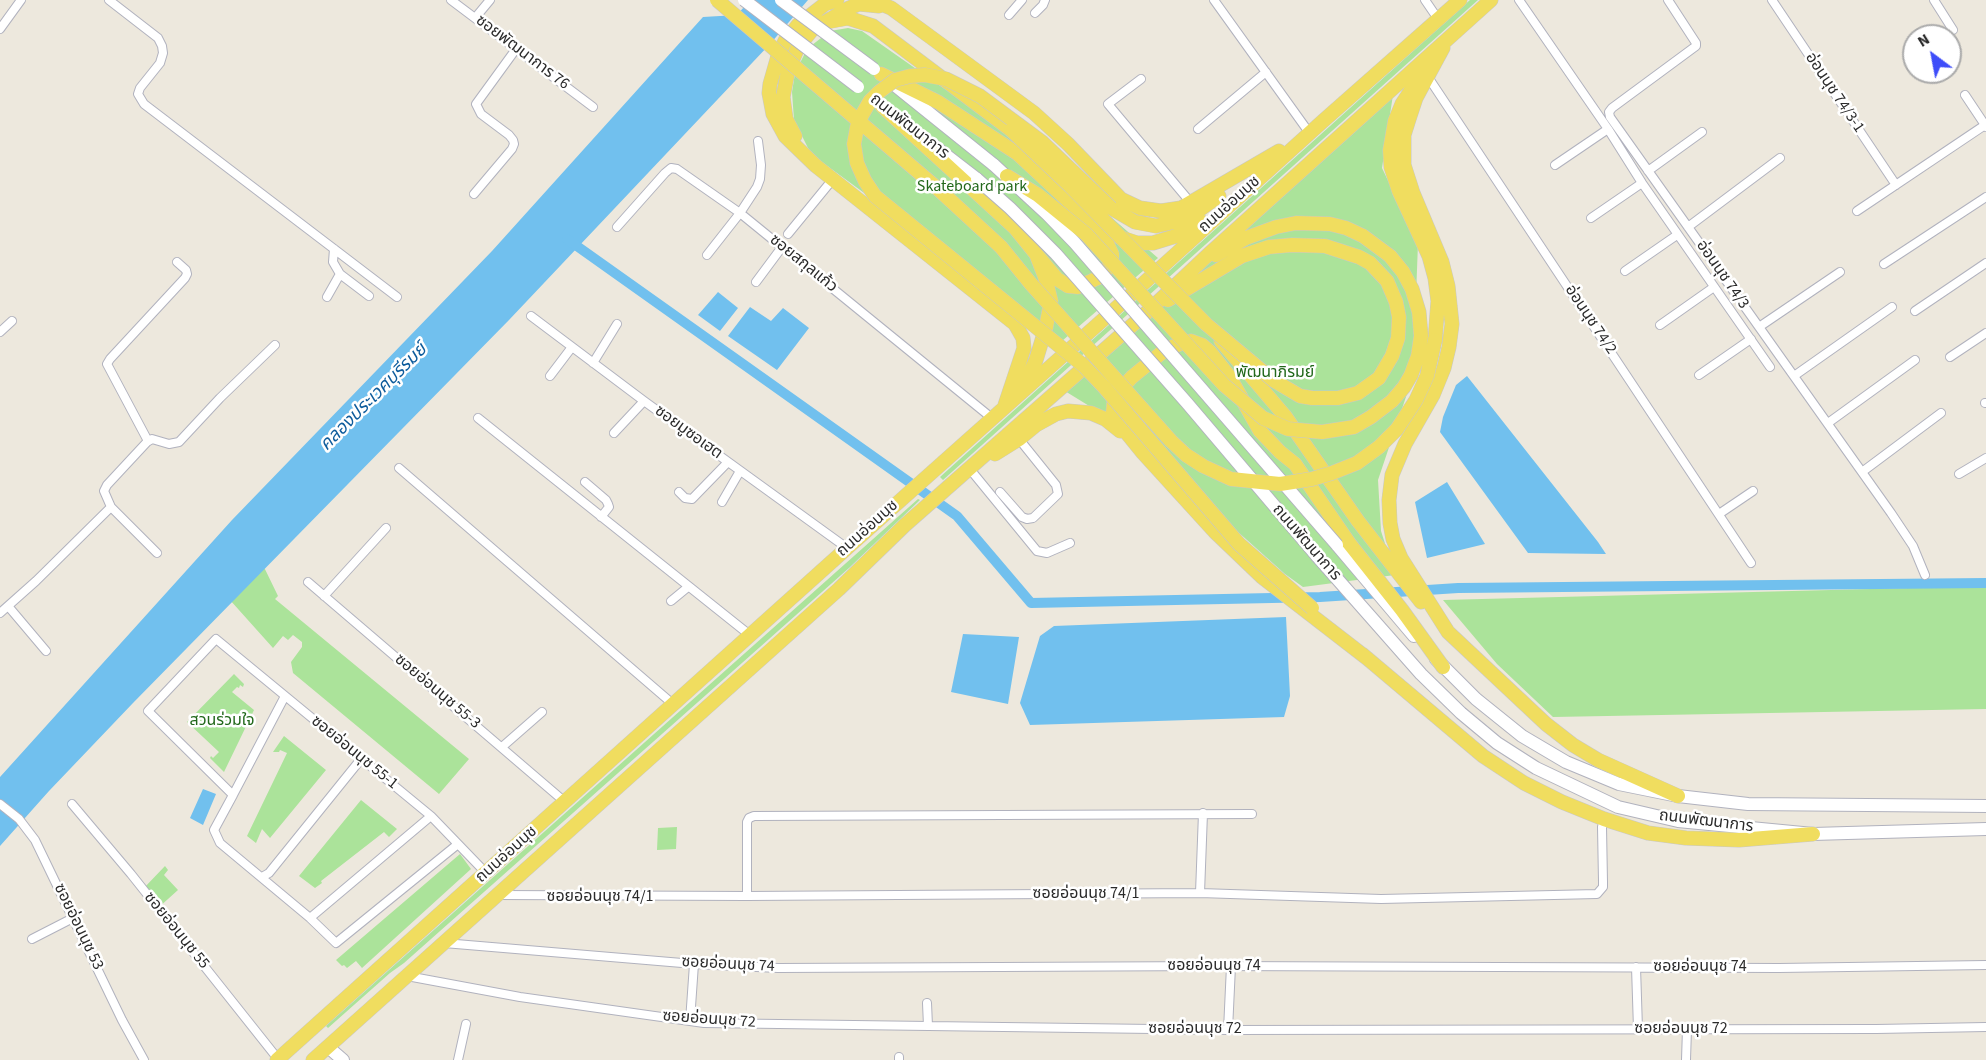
<!DOCTYPE html>
<meta charset="utf-8">
<style>
body{margin:0}
#map{position:relative;width:1986px;height:1060px;overflow:hidden;background:#ede8dd;font-family:"Source Sans 3",sans-serif}
canvas{display:block}
.north{position:absolute;left:1902px;top:24px;width:60px;height:60px;box-sizing:border-box;background:#fff;border:2px solid #aaa;border-radius:50%;rotate:328deg;font-size:16px;font-weight:700;line-height:24px;text-align:center;color:#2b2b2b}
.north::after{content:'';display:block;margin:auto;width:21px;height:27px;background:#3e4df9;clip-path:polygon(50% 0,100% 100%,50% 72%,0 100%)}
</style>
<div id="map">
<canvas width="1986" height="1060"></canvas>
<div class="north">N</div>
</div>
<script>
const c = document.querySelector('canvas').getContext('2d');
c.lineJoin = 'round';
function paint(path, color) {
  c.fillStyle = color;
  c.fill(path, 'evenodd');
}
function poly(rows) {
  const path = new Path2D();
  for (const r of rows) {
    path.moveTo(r[0], r[1]);
    for (let i = 2; i < r.length; i += 2) path.lineTo(r[i], r[i + 1]);
  }
  return path;
}
function trace(path, color, width, dash) {
  c.strokeStyle = color;
  c.lineWidth = width;
  c.lineCap = dash ? 'butt' : 'round';
  c.setLineDash(dash || []);
  c.stroke(path);
}
function write(font, color, halo, rows, align = 'center') {
  c.font = font + ' "Source Sans 3","Noto Sans Thai",sans-serif';
  c.lineWidth = 5;
  c.setLineDash([]);
  c.textBaseline = 'middle';
  c.strokeStyle = halo;
  c.fillStyle = color;
  for (const [text, x, y, turn = 0] of rows) {
    c.save();
    c.translate(x, y);
    c.rotate((+turn || 0) * Math.PI / 180);
    c.textAlign = isNaN(turn) ? turn : align;
    if (halo) c.strokeText(text, 0, 0);
    c.fillText(text, 0, 0);
    c.restore();
  }
}
paint(poly([
 [1470,0,1478,0,943,480,940,477],
 [848,28,862,31,942,87,1011,130,1158,258,1062,341,1036,319,811,154,794,120,792,92,795,73,807,49,830,31],
 [1394,88,1382,168,1418,243,1413,376,1378,480,1381,531,1395,575,1303,587,1285,574,1228,523,1172,457,1060,388],
 [918,499,920,500,849,568,404,963,390,973,328,1028,326,1026],
 [262,563,278,596,275,599,469,759,439,794,293,673,291,662,302,647,302,642,293,635,288,640,283,636,273,648,230,600],
 [1986,586,1986,709,1553,717,1497,664,1443,600],
 [234,674,244,684,243,687,240,685,239,688,237,687,232,692,254,710,224,772,210,758,211,756,213,758,219,752,187,722],
 [284,736,326,770,270,838,262,829,256,843,247,836,287,753,280,750,279,752,273,752],
 [361,800,397,829,389,837,384,832,321,881,322,883,315,888,299,876],
 [677,827,676,849,657,850,658,828],
 [460,854,471,869,362,968,356,961,347,968,344,965,342,966,336,960],
 [165,866,168,870,164,875,178,890,158,908,143,889]
]), '#abe39a');
paint(poly([
 [750,0,808,0,770,44,509,320,133,703,49,791,0,846,0,777,232,520,492,251,703,17,737,15],
 [718,292,738,308,720,331,698,315],
 [750,307,771,321,783,308,809,328,777,370,728,336],
 [1467,376,1598,542,1606,554,1528,553,1440,432,1443,417,1456,385],
 [1447,482,1485,544,1427,558,1415,502],
 [1286,617,1290,696,1284,717,1030,725,1020,703,1040,636,1054,626],
 [963,634,1019,637,1008,704,951,692],
 [203,789,216,794,203,825,190,818]
]), '#71c0ee');
trace(poly([
 [567,239,957,516,1031,603,1320,597,1458,588,1986,583]
]), '#71c0ee', 10);
const street = poly([
 [109,0,158,38,162,46,163,53,160,63,140,88,138,94,144,104,397,297],
 [451,0,593,107],
 [1214,0,1308,131],
 [1425,0,1438,19],
 [1519,0,1608,129,1642,183,1770,367],
 [1668,0,1696,43,1696,46,1612,108,1609,112,1610,117,1891,513,1913,546,1925,575],
 [1772,0,1896,185],
 [1934,0,1953,30],
 [1035,13,1043,5,1045,0],
 [1009,15,1022,0],
 [475,18,490,0],
 [0,29,21,0],
 [1428,77,1751,563],
 [1141,79,1108,104,1191,203],
 [1965,95,1985,125],
 [1198,129,1266,72],
 [1555,165,1608,129],
 [1648,171,1702,132],
 [474,194,512,149,514,144,513,140,509,135,481,114,476,104,516,49],
 [1857,211,1985,125,1986,127],
 [1591,218,1642,183],
 [617,227,665,173,671,168,677,169,740,213,993,419],
 [1688,227,1780,158],
 [788,234,833,179],
 [707,255,740,213,757,187,760,179,761,165,758,141],
 [1884,264,1986,197],
 [1625,271,1677,235],
 [340,274,369,296],
 [756,282,782,247],
 [327,297,340,274,333,262,334,249],
 [1915,311,1986,263],
 [531,316,644,401,847,548],
 [1660,325,1714,287],
 [1759,327,1840,272],
 [0,332,12,321],
 [1950,357,1986,333],
 [593,363,617,324],
 [1699,375,1751,339],
 [550,376,572,347],
 [1794,376,1892,307],
 [1985,403,1986,403],
 [478,418,751,636],
 [1828,423,1915,360],
 [614,433,644,401],
 [148,441,107,364,110,359,185,278,187,274,186,270,177,262],
 [399,468,674,705],
 [969,468,1037,551,1047,553,1070,543],
 [1862,472,1941,413],
 [1959,474,1986,458],
 [585,482,606,500,608,504,609,507,601,517],
 [679,492,685,498,692,499,728,462],
 [1000,492,1022,517,1027,519,1033,518,1058,494,1056,485,1019,439],
 [722,502,740,471],
 [111,507,157,553],
 [1719,514,1753,491],
 [308,582,565,802],
 [324,596,386,528],
 [671,601,688,587],
 [8,606,46,651],
 [0,613,36,581,111,507,104,491,107,485,147,442,152,439,169,444,179,442,220,398,275,345],
 [502,747,542,712],
 [233,795,285,696],
 [0,804,19,819,35,840,122,1020,144,1060],
 [72,804,131,874,278,1059],
 [458,844,336,943,310,918,220,843,214,830,233,795,148,711,216,639,431,816,458,844,486,873],
 [262,877,269,873,361,759],
 [1200,893,1203,813],
 [497,895,747,896,1200,893,1381,899,1597,894,1603,887,1603,882,1602,827,1604,819],
 [747,896,747,822,749,818,754,816,1252,814],
 [310,918,431,816],
 [32,939,73,918],
 [444,943,694,964,778,968,1218,966,1779,968,1986,965],
 [1636,967,1638,1029],
 [407,976,520,997,704,1023,1228,1030,1876,1029,1986,1027],
 [927,1003,928,1026],
 [690,1021,694,964],
 [1228,1030,1231,966],
 [458,1060,466,1024],
 [899,1060,899,1057],
 [1686,1060,1687,1029]
]);
const secondary = poly([
 [892,83,994,165],
 [933,145,977,179],
 [1337,545,1414,636],
 [1317,556,1421,674,1461,713,1497,743,1536,768,1618,807,1678,821,1813,834,1986,829],
 [1436,659,1476,699,1522,736,1566,762,1619,784,1678,796,1748,804,1986,806],
 [328,1047,343,1060]
]);
const primary = poly([
 [837,0,825,4,798,25,785,41,778,56,770,84,769,93,773,114,785,136,816,166,1015,324,1023,338,1024,348,1005,405],
 [871,0,891,8,1034,113,1068,144,1121,199,1140,208,1161,211,1181,208,1279,151],
 [821,23,848,18,873,26,1011,130],
 [1443,48,1416,98,1410,116,1404,135,1404,165,1413,193,1442,262,1448,286,1452,324,1449,347,1444,368,1433,395,1405,444,1392,475,1389,500,1390,523,1393,539,1401,558,1448,632,1546,724,1573,745,1598,760,1678,796],
 [881,74,938,102,1018,154,1089,220,1106,242,1112,254,1112,263,1100,277,1078,287,1068,286,1057,279,1036,254],
 [1422,74,1402,104,1395,121,1390,150,1391,167,1399,191,1429,256,1435,278,1438,301,1435,340],
 [882,106,1015,228,1036,254,1045,277,1051,301,1046,327,1036,360,1023,388],
 [795,136,786,119,783,97,788,71,798,47,812,30,849,8,859,4,879,6],
 [1111,208,1135,222,1156,226,1182,220,1195,213,1219,196],
 [1119,237,1137,243,1153,243,1176,236,1202,222],
 [1216,255,1246,238,1276,227,1296,223,1330,224,1346,228,1363,236],
 [1168,300,1242,256,1269,247,1292,245,1325,246,1359,257,1370,263,1387,281,1396,302,1399,317,1398,338,1392,356,1379,378,1358,393,1338,398,1312,398],
 [1221,341,1285,416,1358,521,1421,602],
 [995,454,1019,439,1036,425,1056,414,1068,411,1091,413,1105,419,1120,431],
 [1362,654,1483,756,1524,783,1562,802,1604,819,1648,833,1686,838,1739,840,1813,834],
 [1368,659,1262,577,1215,532,1143,453,1117,421,1113,413,1114,401,1118,392,1132,377,1165,350,1182,343,1191,341,1202,345,1210,352,1229,376,1260,431,1280,452,1295,464,1349,543,1402,610,1443,667],
 [277,1060,847,548,1124,301,1323,121,1460,0],
 [313,1060,839,589,905,525,1145,314,1210,253,1491,0]
]);
trace(street, '#b1b2be', 10);
trace(secondary, '#b1b2be', 14);
trace(primary, '#c8c8c8', 15);
trace(street, '#fff', 8);
trace(secondary, '#fff', 12);
trace(primary, '#f0dd5f', 14);
const secondaryBridge = poly([
 [744,0,858,87],
 [781,0,874,69],
 [994,165,1047,214,1075,243,1337,545],
 [977,179,1010,208,1056,254,1187,403,1317,556]
]);
const primaryBridge = poly([
 [717,0,937,188,1001,247,1031,284,1171,441,1186,455,1203,466,1231,479,1280,484,1312,479,1332,473,1357,463,1379,447,1397,429,1416,400,1427,376,1435,340],
 [1011,130,1070,186,1206,324,1273,380,1300,396,1312,398],
 [1007,176,1038,195,1086,234,1224,385,1263,418,1288,429,1322,432,1354,427,1371,417,1392,401,1404,387,1411,375,1418,356,1421,336,1419,312,1412,289,1403,272,1390,256,1363,236],
 [1111,208,1042,142,980,96,946,79,925,75,910,76,895,80,879,92,870,101,858,122,854,144,857,163,865,181,875,196,1084,366,1104,387,1239,544,1312,608]
]);
trace(secondaryBridge, '#b1b2be', 14, []);
trace(primaryBridge, '#c8c8c8', 15, []);
trace(secondaryBridge, '#fff', 12);
trace(primaryBridge, '#f0dd5f', 14);
write('16px', '#2b2b2b', '#fff', [
 ["ซอยพัฒนาการ 76",522,53,37],
 ["อ่อนนุช 74/3-1",1834,93,56],
 ["ถนนพัฒนาการ",909,127,38],
 ["ถนนอ่อนนุช",1230,205,-42],
 ["ซอยสกุลแก้ว",803,264,39],
 ["อ่อนนุช 74/3",1722,275,55],
 ["อ่อนนุช 74/2",1590,320,56],
 ["ซอยมูซอเฮต",688,433,36],
 ["ถนนอ่อนนุช",868,529,-42],
 ["ถนนพัฒนาการ",1306,543,49],
 ["ซอยอ่อนนุช 55-3",437,692,40],
 ["ซอยอ่อนนุช 55-1",354,753,39],
 ["ถนนพัฒนาการ",1706,822,7],
 ["ถนนอ่อนนุช",507,855,-42],
 ["ซอยอ่อนนุช 74/1",1086,894],
 ["ซอยอ่อนนุช 74/1",600,897],
 ["ซอยอ่อนนุช 53",78,927,64],
 ["ซอยอ่อนนุช 55",176,931,51],
 ["ซอยอ่อนนุช 74",728,965,3],
 ["ซอยอ่อนนุช 74",1214,966],
 ["ซอยอ่อนนุช 74",1700,967],
 ["ซอยอ่อนนุช 72",709,1020,4],
 ["ซอยอ่อนนุช 72",1195,1029],
 ["ซอยอ่อนนุช 72",1681,1029]
]);
write('16px', '#22681b', '#fff', [
 ["Skateboard park",972,187],
 ["พัฒนาภิรมย์",1275,373],
 ["สวนร่วมใจ",222,721]
]);
write('italic 18px', '#0e5c9c', '#fff', [
 ["คลองประเวศบุรีรมย์",374,398,-45]
]);
</script>
